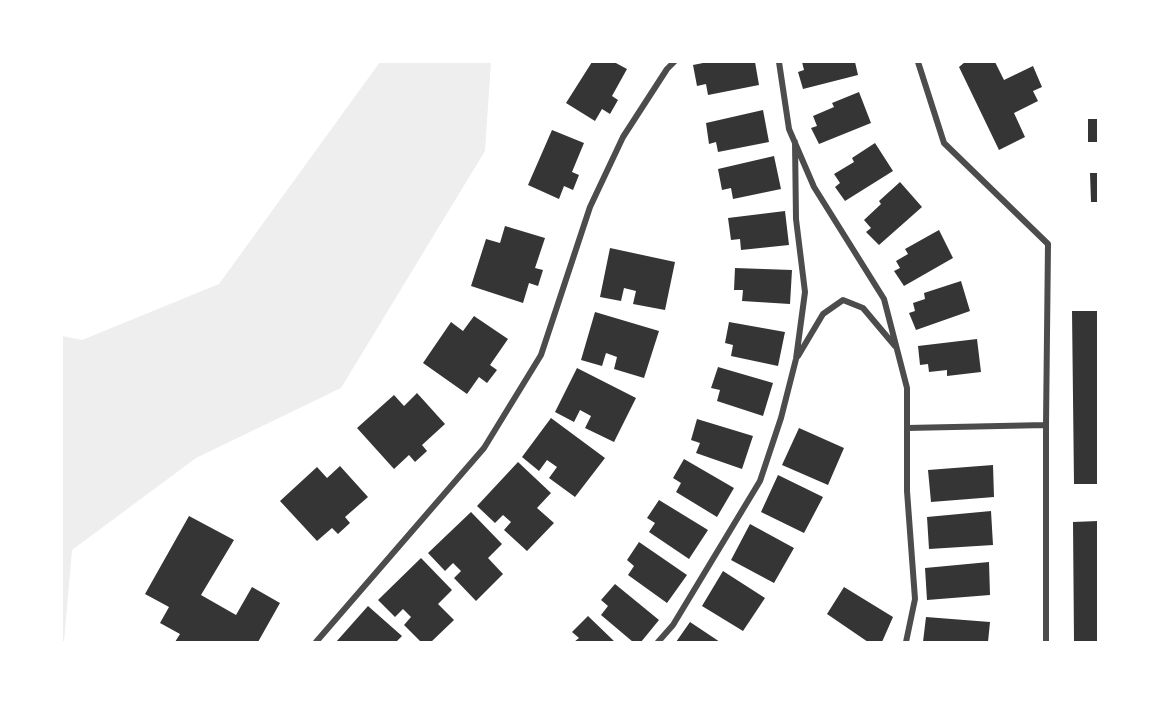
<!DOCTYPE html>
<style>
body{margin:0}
#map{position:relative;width:1160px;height:704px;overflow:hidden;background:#fff;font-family:Signika,sans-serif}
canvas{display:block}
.frame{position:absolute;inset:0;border:63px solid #fff;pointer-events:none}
</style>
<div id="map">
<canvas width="1160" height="704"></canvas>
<div class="frame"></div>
</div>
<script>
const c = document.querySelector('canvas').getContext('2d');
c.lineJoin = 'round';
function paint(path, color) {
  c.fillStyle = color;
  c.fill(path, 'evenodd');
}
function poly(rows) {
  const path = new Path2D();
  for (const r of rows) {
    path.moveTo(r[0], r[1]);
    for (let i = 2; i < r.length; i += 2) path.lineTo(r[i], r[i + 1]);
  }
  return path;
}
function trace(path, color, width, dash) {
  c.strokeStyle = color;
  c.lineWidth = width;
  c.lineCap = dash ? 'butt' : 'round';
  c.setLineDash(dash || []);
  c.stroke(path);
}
paint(poly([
 [380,62,491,62,485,151,341,388,196,458,72,550,64,642,62,642,62,336,82,340,219,284]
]), '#eee');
paint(poly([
 [592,62,614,62,627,69,612,96,618,100,610,114,602,109,595,121,566,103],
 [708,62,755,62,759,85,708,95,706,84,697,86,693,65],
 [802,62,855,62,858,75,803,89,798,72,804,70],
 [965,62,995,62,1004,80,1033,66,1042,87,1033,91,1038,101,1014,113,1025,137,999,150,959,67],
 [859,92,871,123,819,144,811,128,817,126,813,116,834,107,832,103],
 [763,110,769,142,718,152,716,142,709,144,706,123],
 [1088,119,1098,119,1098,142,1088,142],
 [552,130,584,143,572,172,579,175,573,190,564,186,559,199,528,185],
 [875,143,893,171,845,201,835,187,840,183,834,174,854,162,852,158],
 [774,156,781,189,733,199,731,188,722,190,718,169],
 [1090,173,1098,173,1098,202,1091,202],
 [900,182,922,207,879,245,866,232,871,228,864,220,881,204,879,201],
 [785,211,789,245,741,250,740,239,731,240,728,218],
 [505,226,545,238,535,268,543,270,538,286,529,283,523,303,471,286,486,239,500,243],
 [939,230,953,258,904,286,894,271,900,268,896,261,908,254,905,249],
 [610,248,675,262,665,310,633,304,636,291,624,288,621,301,600,297],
 [735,268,792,270,790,304,742,301,743,290,734,290],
 [961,281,970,311,916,330,909,313,915,311,913,303,925,299,924,293],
 [1072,311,1098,311,1098,484,1074,484],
 [595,312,659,331,644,378,614,369,617,357,606,353,602,366,581,360],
 [474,316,508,339,490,365,497,370,487,383,479,377,467,394,423,363,451,322,463,331],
 [729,322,785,332,778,366,731,356,733,345,725,343],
 [977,339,981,372,947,376,947,370,929,372,928,364,920,365,918,346],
 [718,367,773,383,763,416,717,401,720,390,711,388],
 [577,368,636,398,614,442,585,428,591,416,580,410,574,422,555,412],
 [417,393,445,424,422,445,427,451,415,462,409,455,394,469,357,428,394,395,404,406],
 [551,418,605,458,575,497,549,478,557,467,547,460,539,471,522,457],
 [697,419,753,436,742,469,696,453,700,443,691,440],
 [799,428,844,448,828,485,782,465],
 [684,459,734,488,717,517,676,492,681,483,673,478],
 [518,462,551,493,537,508,554,523,527,551,504,530,511,522,503,515,495,523,477,506],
 [993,465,994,497,931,502,928,470],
 [340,466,368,497,345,517,350,523,338,534,332,528,317,541,280,501,317,467,327,478],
 [778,475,823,497,804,533,761,512],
 [659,500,708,530,689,559,649,532,655,523,647,518],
 [991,511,993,545,929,549,927,517],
 [471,512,502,544,488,558,503,574,476,601,454,578,461,571,453,563,445,571,428,553],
 [189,516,234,540,201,595,236,615,252,587,280,603,258,642,175,642,180,634,160,623,169,607,145,594],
 [1098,521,1098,642,1074,642,1073,522],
 [750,524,794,548,774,583,731,560],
 [639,542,687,575,667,603,628,575,634,566,627,560],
 [421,558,452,590,438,604,454,620,431,642,421,642,404,625,411,617,403,609,395,617,378,600],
 [989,562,990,595,927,600,925,568],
 [723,571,765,598,743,631,702,606],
 [615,584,659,620,641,642,633,642,601,615,608,606,601,600],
 [844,587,893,617,882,642,868,642,827,614],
 [368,606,402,636,396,642,336,642],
 [588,616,615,642,574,642,579,638,572,632],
 [926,617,990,622,988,642,923,642],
 [690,622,720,642,676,642]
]), '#353535');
trace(poly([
 [779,62,789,129,814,187,884,299,907,388,907,491,915,599,906,642],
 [798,356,823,314,843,300,863,308,895,346],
 [907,428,1046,425,1048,244,944,143,918,62],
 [316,642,484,448,541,355,590,207,623,137,667,69,674,62],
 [658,642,673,625,760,481,781,418,796,359,805,292,796,219,795,142],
 [1046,642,1046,425]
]), '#4c4c4c', 6);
</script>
